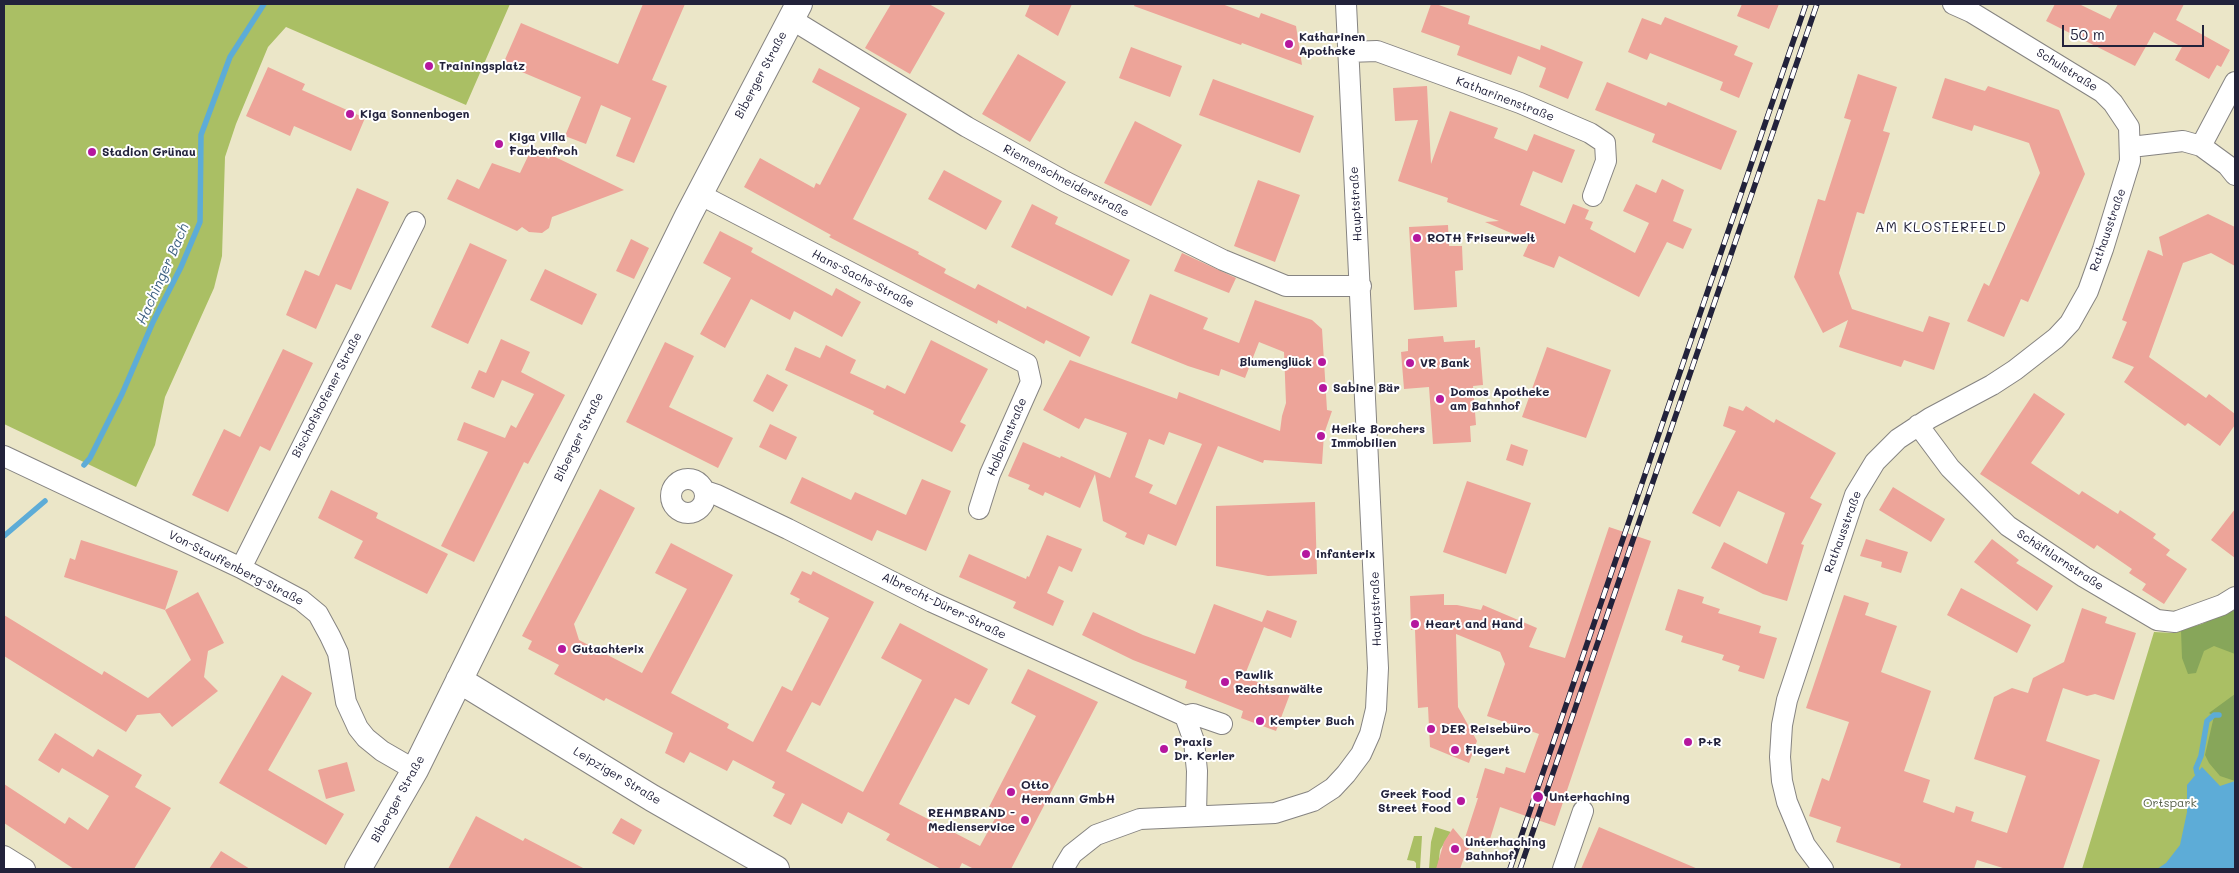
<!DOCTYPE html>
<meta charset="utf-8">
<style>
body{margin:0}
#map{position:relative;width:2239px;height:873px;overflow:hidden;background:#ebe6c8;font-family:Mali,sans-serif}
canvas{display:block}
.frame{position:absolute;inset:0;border:5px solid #22223b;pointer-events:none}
.scale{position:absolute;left:2062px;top:25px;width:142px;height:22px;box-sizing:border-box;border:2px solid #22223b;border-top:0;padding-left:6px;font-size:15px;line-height:18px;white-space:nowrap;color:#22223b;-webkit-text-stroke:4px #fff;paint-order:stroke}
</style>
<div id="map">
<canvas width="2239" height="873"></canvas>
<div class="frame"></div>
<div class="scale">50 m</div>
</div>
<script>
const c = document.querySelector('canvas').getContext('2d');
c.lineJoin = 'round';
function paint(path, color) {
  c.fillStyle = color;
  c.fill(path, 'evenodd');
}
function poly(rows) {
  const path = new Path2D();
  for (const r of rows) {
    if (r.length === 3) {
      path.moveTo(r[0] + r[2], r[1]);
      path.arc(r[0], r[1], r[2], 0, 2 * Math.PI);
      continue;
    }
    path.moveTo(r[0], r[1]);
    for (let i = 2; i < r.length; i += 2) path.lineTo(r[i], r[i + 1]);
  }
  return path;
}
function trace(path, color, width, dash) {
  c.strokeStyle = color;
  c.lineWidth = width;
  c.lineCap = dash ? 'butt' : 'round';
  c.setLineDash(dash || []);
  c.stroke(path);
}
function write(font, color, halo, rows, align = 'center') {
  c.font = font + ' Mali,sans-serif';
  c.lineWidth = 4;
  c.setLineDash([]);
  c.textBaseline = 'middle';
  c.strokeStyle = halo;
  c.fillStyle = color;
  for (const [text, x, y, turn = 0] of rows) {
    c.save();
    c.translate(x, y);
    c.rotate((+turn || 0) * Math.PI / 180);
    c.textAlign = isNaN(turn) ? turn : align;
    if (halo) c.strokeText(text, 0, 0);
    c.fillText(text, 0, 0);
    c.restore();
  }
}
paint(poly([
 [4,4,510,4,466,105,286,27,268,47,236,124,225,157,222,256,214,288,165,397,155,445,136,487,4,424],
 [2235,608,2235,869,2082,869,2154,632,2174,633,2202,624],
 [1435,827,1451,832,1440,850,1438,869,1429,869,1431,842],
 [1414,836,1422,836,1420,869,1416,869,1416,863,1414,861,1407,860]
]), '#aabf64');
paint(poly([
 [2235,608,2235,654,2214,646,2204,651,2196,673,2188,674,2182,658,2181,630,2202,624],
 [2235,694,2235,781,2220,776,2209,763,2205,755,2214,716,2209,713]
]), '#87a65a');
paint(poly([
 [2202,767,2220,786,2235,781,2235,869,2157,869,2166,863,2180,845,2187,812,2187,785]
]), '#5dacd7');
trace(poly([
 [84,465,90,458,122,394,153,322,181,267,200,222,201,135,230,57,264,4],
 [4,536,45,501],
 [2197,773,2196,768,2201,756,2207,721,2214,715,2219,715]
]), '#5dacd7', 5.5);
paint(poly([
 [643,4,685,4,652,80,667,86,634,163,616,156,631,118,601,105,586,144,565,136,581,97,503,64,521,23,618,64],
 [891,4,929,4,945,13,910,74,865,48],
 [1030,4,1072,4,1058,36,1025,16],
 [1135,4,1222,4,1259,18,1261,13,1296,26,1302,65,1242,43,1241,45,1134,6],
 [1431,4,1436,4,1470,16,1468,24,1540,50,1541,45,1583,62,1568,99,1539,87,1546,68,1518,56,1511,75,1457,55,1460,46,1421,32],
 [1742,4,1779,4,1769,29,1737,16],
 [2055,4,2079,4,2110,19,2118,4,2184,4,2176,20,2230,50,2221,67,2217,65,2209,79,2175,60,2182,47,2154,32,2135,66,2046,21],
 [1665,17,1738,46,1734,55,1753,63,1739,98,1720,90,1723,82,1708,76,1650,53,1647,60,1628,52,1642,18,1661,25],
 [1131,47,1182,66,1170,97,1119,78],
 [1018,54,1066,82,1030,142,982,114],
 [268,67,305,84,302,90,365,118,351,151,294,126,290,136,246,116],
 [819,68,907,114,853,219,919,252,918,254,946,269,944,273,975,289,978,284,1026,309,1027,306,1090,337,1080,357,1046,340,1044,344,998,320,997,324,829,237,831,235,744,187,760,158,814,188,816,183,820,185,860,108,812,82],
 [1858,74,1897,87,1883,131,1890,133,1864,214,1857,212,1839,273,1852,309,1923,332,1929,316,1950,323,1934,370,1904,360,1901,367,1839,347,1848,320,1823,333,1794,277,1818,199,1825,201,1851,120,1844,118],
 [1945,78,1985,91,1988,86,2059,110,2085,174,2028,302,2021,299,2004,337,1967,321,1984,283,1989,286,2040,173,2029,143,1974,125,1972,131,1932,118],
 [1213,79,1314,116,1300,153,1199,115],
 [1607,82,1666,106,1668,102,1737,131,1721,170,1652,142,1655,134,1595,110],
 [1427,86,1431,164,1450,111,1498,128,1494,138,1527,151,1534,134,1575,150,1562,183,1533,171,1520,205,1565,224,1573,204,1589,210,1585,219,1593,222,1590,229,1635,253,1649,223,1623,211,1636,184,1656,193,1662,179,1684,190,1673,221,1692,229,1683,249,1667,242,1639,297,1559,256,1554,268,1523,256,1529,243,1535,243,1485,222,1499,221,1447,202,1448,198,1398,181,1418,120,1395,121,1393,88],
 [1135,121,1182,145,1151,206,1104,183],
 [531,150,549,159,551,155,624,190,552,217,549,228,542,233,529,232,522,227,517,231,447,199,457,179,479,189,492,163,520,173],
 [944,170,1002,201,986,230,928,199],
 [1258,180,1300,195,1275,262,1234,246],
 [357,188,389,202,351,290,336,284,316,329,286,315,305,270,319,276],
 [1032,204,1058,217,1055,224,1130,260,1112,296,1011,247],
 [2208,214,2235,227,2235,266,2211,253,2183,263,2149,357,2206,398,2209,394,2235,414,2235,425,2220,446,2188,423,2185,426,2124,382,2134,367,2112,358,2127,322,2122,320,2148,250,2163,256,2159,237],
 [1448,225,1449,246,1462,246,1463,270,1455,271,1457,307,1414,310,1409,227],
 [720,231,753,248,751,252,832,296,836,288,861,302,842,337,794,311,790,320,751,299,725,348,700,334,731,278,703,263],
 [631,239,649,248,634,279,616,271],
 [470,243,507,260,468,344,431,327],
 [1182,253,1236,278,1229,293,1174,271],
 [545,269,597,294,582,325,530,300],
 [1150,294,1208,318,1203,329,1239,343,1255,300,1312,320,1322,329,1327,410,1332,411,1324,434,1322,464,1264,460,1263,463,1218,446,1176,546,1148,534,1144,545,1125,537,1127,533,1103,521,1095,474,1080,508,1045,492,1043,496,1028,489,1030,485,1008,476,1023,442,1060,458,1061,456,1110,478,1127,433,1085,418,1079,429,1043,410,1070,360,1177,399,1179,392,1280,431,1282,416,1286,403,1284,352,1259,342,1245,378,1221,369,1219,376,1188,366,1131,343],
 [1169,432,1202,444,1176,505,1149,493,1153,485,1135,477,1149,439,1164,445],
 [1443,336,1444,342,1475,340,1475,348,1480,347,1483,385,1473,386,1476,425,1470,426,1471,442,1433,444,1429,387,1404,389,1401,352,1408,351,1408,339],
 [501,339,530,352,521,372,565,395,528,464,524,462,474,562,441,546,488,452,457,440,464,422,505,438,511,425,516,428,534,394,502,380,494,398,471,388,479,370,486,373],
 [931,340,988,369,960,422,966,425,952,452,873,414,874,411,785,370,795,347,820,358,826,345,856,360,850,373,885,389,887,385,905,394],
 [665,342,694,356,669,407,733,438,718,468,626,422],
 [1547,347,1611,370,1586,438,1522,417],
 [283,349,313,363,270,451,260,446,228,512,192,495,224,429,240,437],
 [767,374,788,385,773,412,753,401],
 [2034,393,2065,414,2031,463,2079,495,2082,491,2118,514,2120,510,2156,534,2153,538,2170,550,2166,555,2187,569,2164,604,2142,590,2146,584,2129,573,2132,569,2097,545,2094,549,1980,474],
 [1729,406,1743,411,1746,406,1774,423,1776,419,1836,453,1810,498,1822,504,1801,544,1804,545,1787,601,1763,594,1711,568,1724,542,1767,564,1785,513,1738,491,1720,527,1692,513,1736,431,1723,426],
 [770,424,797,437,786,460,759,447],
 [1511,444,1528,450,1523,466,1506,460],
 [802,477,851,500,855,492,906,515,922,479,951,491,926,551,877,530,872,541,790,503],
 [1467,481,1531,503,1506,574,1443,552],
 [1893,487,1945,519,1931,542,1879,510],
 [600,489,635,508,574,624,579,640,642,673,687,589,655,573,671,543,733,575,671,693,729,724,727,728,753,742,782,686,792,691,829,618,798,602,800,599,790,594,802,571,811,575,813,571,874,602,820,706,812,702,786,751,863,792,922,680,881,658,900,623,988,669,969,705,955,698,899,804,980,846,998,813,988,809,1036,716,1011,703,1028,669,1098,702,1011,869,974,869,962,863,959,869,941,869,886,840,890,834,848,812,842,824,802,803,791,825,773,816,785,794,772,788,775,782,733,760,727,771,690,752,684,763,665,753,673,733,606,698,604,701,554,674,559,665,528,649,532,641,522,636],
 [331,490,378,513,376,518,448,554,427,594,354,558,363,541,318,518],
 [1315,502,1317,574,1268,576,1216,566,1216,506],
 [2235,509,2235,558,2211,540],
 [1609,527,1651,541,1555,826,1500,807,1490,839,1480,836,1466,852,1460,869,1436,869,1444,842,1453,828,1464,841,1478,798,1476,798,1485,768,1504,774,1506,767,1525,773,1539,734,1487,716,1505,664,1500,652,1456,634,1458,707,1477,741,1469,763,1430,747,1428,707,1418,708,1415,630,1411,630,1410,596,1444,594,1444,605,1457,605,1481,610,1483,605,1537,628,1529,647,1565,658],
 [1047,535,1082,549,1072,572,1059,566,1047,593,1064,601,1053,626,1013,608,1016,602,959,577,969,554,1026,579,1027,576,1029,577],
 [1866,539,1908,552,1901,573,1881,567,1882,562,1860,556],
 [1992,539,2019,560,2016,563,2053,586,2037,611,1974,562],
 [81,540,178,571,165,610,64,577,70,558,75,560],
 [1961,588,2031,625,2017,653,1947,615],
 [1678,589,1704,597,1702,603,1720,609,1718,613,1761,626,1759,633,1777,638,1764,679,1738,671,1740,666,1722,660,1724,655,1681,642,1683,636,1665,630],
 [198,592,224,643,208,651,204,677,218,691,172,727,160,713,137,715,126,732,4,656,4,615,102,675,104,671,148,698,191,660,165,610],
 [1844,595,1869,603,1865,615,1897,626,1881,672,1931,691,1904,771,1930,780,1923,802,1954,813,1956,806,1974,812,1971,821,2007,833,2026,776,1974,759,1994,697,2012,688,2028,693,2033,678,2064,662,2082,608,2107,617,2105,623,2136,633,2114,700,2095,694,2087,696,2063,688,2046,741,2100,760,2063,869,2006,869,1977,860,1974,869,1899,869,1901,864,1836,842,1841,827,1809,816,1822,778,1829,781,1849,722,1806,708],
 [1214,604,1262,622,1267,610,1297,621,1291,638,1264,627,1244,677,1290,694,1276,731,1241,718,1243,711,1185,688,1187,681,1133,660,1082,635,1093,612,1143,635,1195,654],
 [282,675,312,693,268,770,344,814,326,845,219,783],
 [55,733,93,757,98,749,142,775,135,787,171,808,134,869,74,869,4,823,4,784,65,824,69,817,88,830,109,796,62,768,59,773,38,760],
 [347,762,355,791,326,799,318,770],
 [476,816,523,841,525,838,585,869,448,869],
 [621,818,642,830,634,845,612,833],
 [1599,827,1698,869,1581,869],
 [221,851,250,869,209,869]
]), '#eda499');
const minor = poly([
 [791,19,967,127,1066,182,1223,260,1286,286,1361,286],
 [1348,52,1377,51,1520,103,1590,133,1605,143,1606,161,1593,196],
 [2201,146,2235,82],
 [2131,147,2183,141,2201,146,2227,165,2235,175],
 [699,194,1027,364,1031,382,990,474,979,509],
 [1918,425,1950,468,2008,526,2084,577,2157,620,2175,622,2222,605,2235,597],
 [4,456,241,568,301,600,318,614,330,636,338,653,346,702,358,728,366,738,382,751,415,770],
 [688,496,17],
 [705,491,717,495,788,529,932,602,1185,716,1194,741,1197,771,1196,815],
 [241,568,415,222],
 [1185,716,1193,714,1222,724],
 [4,856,25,869],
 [1063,869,1072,854,1096,835,1140,819,1275,813,1313,801,1333,788,1346,774,1361,754,1370,734,1376,709,1378,668,1346,4],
 [1563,869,1583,811],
 [1823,869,1805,845,1787,802,1782,781,1780,757,1782,725,1787,700,1855,495,1875,462,1898,439,1930,418,1992,385,2015,370,2056,338,2070,323,2088,291,2103,249,2130,161,2129,127,2113,103,2102,92,1971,12,1953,4]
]);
const major = poly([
 [459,680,652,798,776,869],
 [358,869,415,770,688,216,799,4]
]);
trace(minor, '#868482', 22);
trace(major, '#868482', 28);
trace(minor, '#fff', 20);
trace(major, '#fff', 26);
const rail = poly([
 [1510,869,1806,4],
 [1520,869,1817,4]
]);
trace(rail, '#22223b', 5.5);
trace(rail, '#fff', 4, [11]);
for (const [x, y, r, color] of [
 [1289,44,5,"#b5179e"],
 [429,66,5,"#b5179e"],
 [350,114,5,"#b5179e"],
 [499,144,5,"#b5179e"],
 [92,152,5,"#b5179e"],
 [1417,238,5,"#b5179e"],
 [1322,362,5,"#b5179e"],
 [1410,363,5,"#b5179e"],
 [1323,388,5,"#b5179e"],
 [1440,399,5,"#b5179e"],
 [1321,436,5,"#b5179e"],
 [1306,554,5,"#b5179e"],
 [1415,624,5,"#b5179e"],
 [562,649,5,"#b5179e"],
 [1225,682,5,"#b5179e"],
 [1260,721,5,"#b5179e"],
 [1431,729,5,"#b5179e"],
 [1688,742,5,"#b5179e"],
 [1164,749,5,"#b5179e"],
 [1455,750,5,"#b5179e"],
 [1011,792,5,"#b5179e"],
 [1538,797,6,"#b5179e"],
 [1461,801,5,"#b5179e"],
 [1025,820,5,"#b5179e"],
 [1455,849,5,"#b5179e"]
]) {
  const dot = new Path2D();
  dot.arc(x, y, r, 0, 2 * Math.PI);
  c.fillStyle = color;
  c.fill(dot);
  trace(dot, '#fff', 2);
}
write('bold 12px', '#22223b', '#fff', [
 ["Katharinen",1299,37],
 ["Apotheke",1299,51],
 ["Trainingsplatz",439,66],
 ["Kiga Sonnenbogen",360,114],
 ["Kiga Villa",509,137],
 ["Farbenfroh",509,151],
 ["Stadion Grünau",102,152],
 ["ROTH Friseurwelt",1427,238],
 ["Blumenglück",1312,362,"right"],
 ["VR Bank",1420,363],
 ["Sabine Bär",1333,388],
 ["Domos Apotheke",1450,392],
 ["am Bahnhof",1450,406],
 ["Heike Borchers",1331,429],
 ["Immobilien",1331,443],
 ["infanterix",1316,554],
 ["Heart and Hand",1425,624],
 ["Gutachterix",572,649],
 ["Pawlik",1235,675],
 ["Rechtsanwälte",1235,689],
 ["Kempter Buch",1270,721],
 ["DER Reisebüro",1441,729],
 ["Praxis",1174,742],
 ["Dr. Kerler",1174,756],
 ["P+R",1698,742],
 ["Fiegert",1465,750],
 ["Otto",1021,785],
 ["Hermann GmbH",1021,799],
 ["Greek Food",1451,794,"right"],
 ["Street Food",1451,808,"right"],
 ["Unterhaching",1549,797],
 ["REHMBRAND -",1015,813,"right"],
 ["Medienservice",1015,827,"right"],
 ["Unterhaching",1465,842],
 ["Bahnhof",1465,856]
], 'left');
write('12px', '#22223b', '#fff', [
 ["Schulstraße",2067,70,32],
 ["Biberger Straße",761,75,-62],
 ["Katharinenstraße",1505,99,21],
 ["Riemenschneiderstraße",1066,181,28],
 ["Hauptstraße",1356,204,-93],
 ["Rathausstraße",2108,230,-71],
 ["Hans-Sachs-Straße",863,279,27],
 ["Bischofshofener Straße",327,395,-63],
 ["Biberger Straße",579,437,-64],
 ["Holbeinstraße",1007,437,-67],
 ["Rathausstraße",1843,532,-70],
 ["Schäftlarnstraße",2060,560,33],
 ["Von-Stauffenberg-Straße",236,568,27],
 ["Albrecht-Dürer-Straße",944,606,26],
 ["Hauptstraße",1376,609,-92],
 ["Leipziger Straße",617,776,31],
 ["Biberger Straße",398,799,-61]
]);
write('12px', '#58614b', '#fff', [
 ["Ortspark",2170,803]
]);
c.letterSpacing = '1px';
write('14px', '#22223b', '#fff', [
 ["AM KLOSTERFELD",1941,228]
]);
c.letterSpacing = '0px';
write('italic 14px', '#3d6081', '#fff', [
 ["Hachinger Bach",163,274,-66]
]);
</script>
